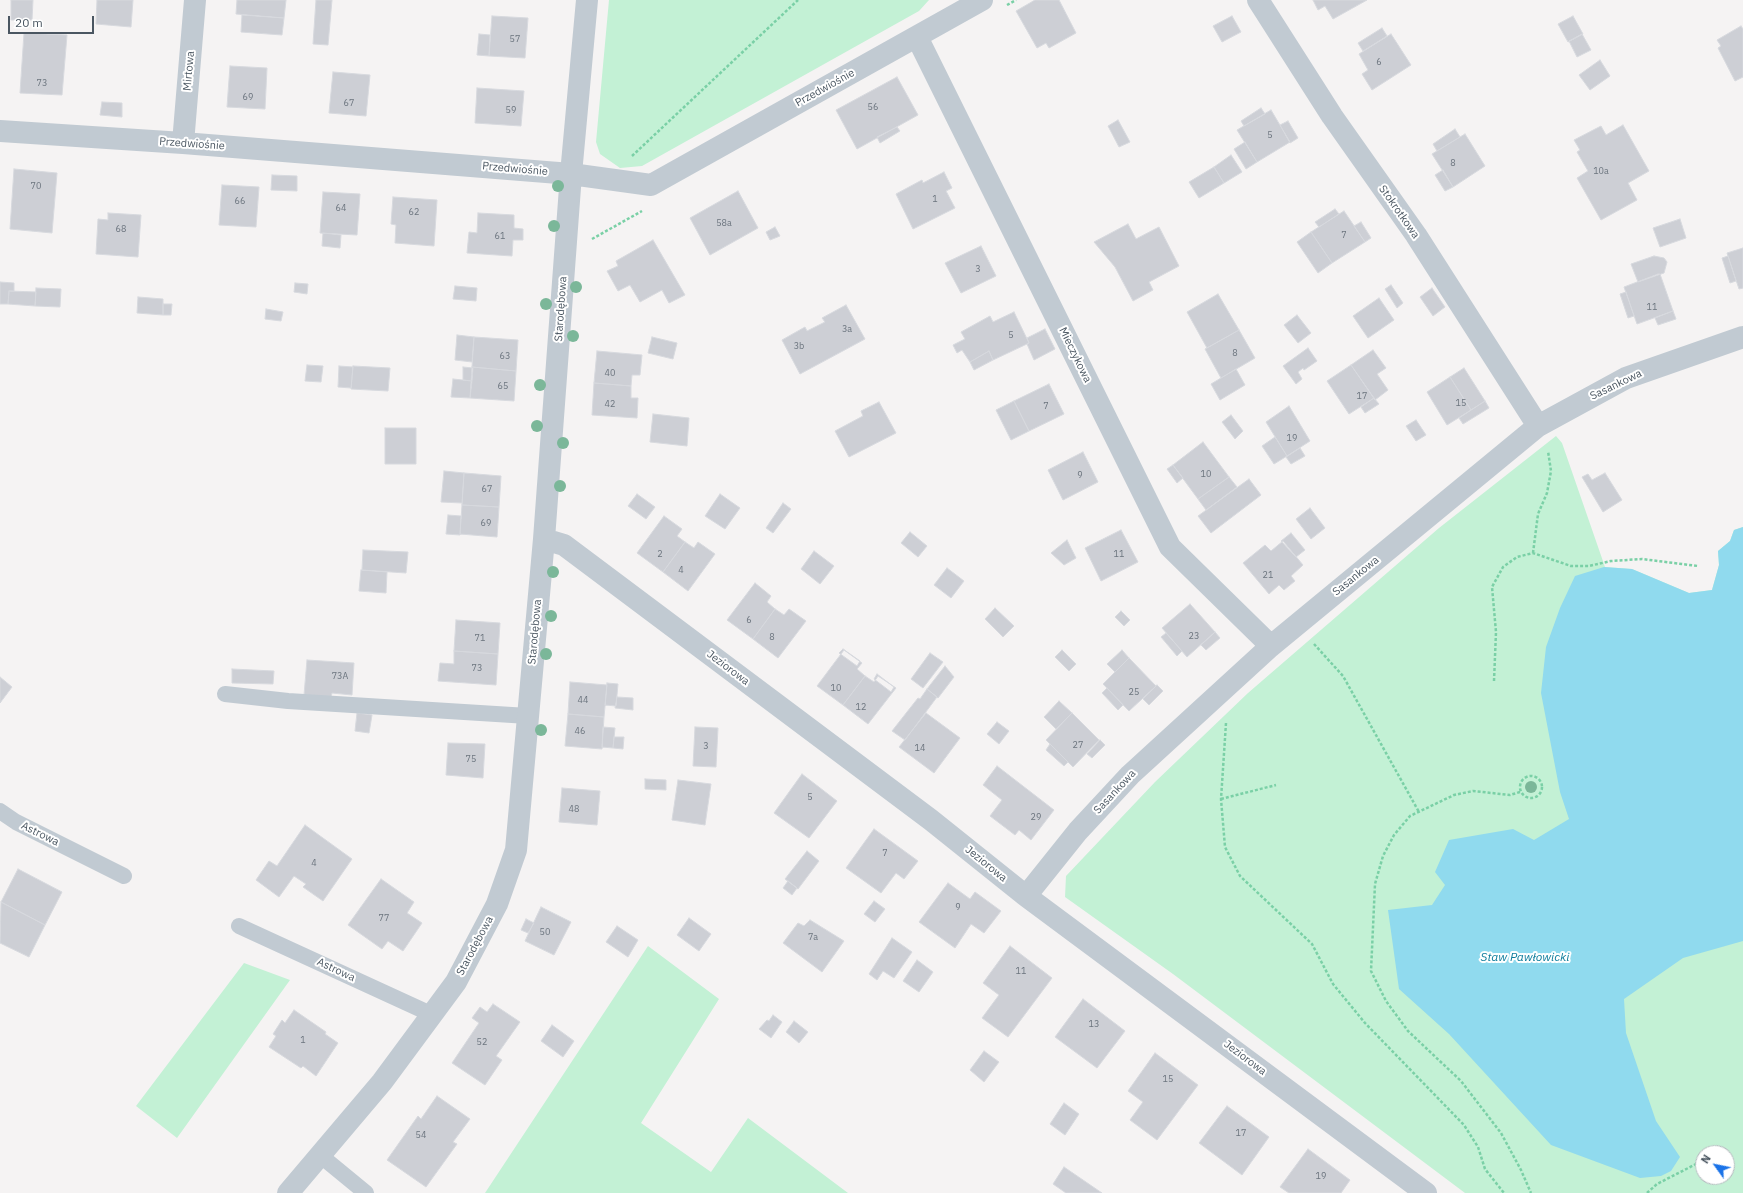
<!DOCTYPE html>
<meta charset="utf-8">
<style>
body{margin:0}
#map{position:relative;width:1743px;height:1193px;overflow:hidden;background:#f5f3f3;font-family:"IBM Plex Sans",sans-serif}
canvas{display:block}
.north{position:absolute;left:1695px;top:1145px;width:40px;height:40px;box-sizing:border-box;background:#fff;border:1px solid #b7bbc0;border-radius:50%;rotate:303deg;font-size:11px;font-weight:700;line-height:16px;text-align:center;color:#4a5661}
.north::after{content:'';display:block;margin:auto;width:14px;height:18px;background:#1a73e8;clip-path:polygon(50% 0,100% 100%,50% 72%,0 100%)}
.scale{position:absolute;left:8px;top:16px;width:86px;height:18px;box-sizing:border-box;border:2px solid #4a5661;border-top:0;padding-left:5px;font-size:12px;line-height:14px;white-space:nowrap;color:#4a5661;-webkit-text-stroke:3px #fff;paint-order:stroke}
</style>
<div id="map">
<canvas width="1743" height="1193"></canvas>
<div class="north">N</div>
<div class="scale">20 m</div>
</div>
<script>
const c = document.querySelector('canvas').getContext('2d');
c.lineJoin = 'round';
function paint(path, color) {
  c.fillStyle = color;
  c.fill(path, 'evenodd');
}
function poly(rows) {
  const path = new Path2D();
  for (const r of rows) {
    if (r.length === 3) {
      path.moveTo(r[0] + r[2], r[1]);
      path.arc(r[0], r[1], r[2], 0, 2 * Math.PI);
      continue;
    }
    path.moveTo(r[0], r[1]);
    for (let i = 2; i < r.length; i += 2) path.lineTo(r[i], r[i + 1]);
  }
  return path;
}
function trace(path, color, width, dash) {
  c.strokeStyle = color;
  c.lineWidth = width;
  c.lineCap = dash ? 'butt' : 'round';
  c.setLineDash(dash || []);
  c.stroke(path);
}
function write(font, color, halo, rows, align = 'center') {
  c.font = font + ' "IBM Plex Sans",sans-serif';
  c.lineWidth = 4;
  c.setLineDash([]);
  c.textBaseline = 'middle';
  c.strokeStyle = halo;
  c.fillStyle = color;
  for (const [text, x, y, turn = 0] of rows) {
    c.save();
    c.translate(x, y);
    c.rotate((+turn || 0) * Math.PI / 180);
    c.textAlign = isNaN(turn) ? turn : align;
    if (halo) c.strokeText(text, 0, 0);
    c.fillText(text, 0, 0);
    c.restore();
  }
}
paint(poly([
 [609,0,929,0,919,11,642,166,620,168,600,154,596,142],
 [1556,436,1562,443,1605,567,1632,569,1689,593,1712,590,1719,565,1718,551,1730,541,1734,530,1743,527,1743,1193,1465,1193,1173,974,1065,897,1066,876,1155,782,1248,693,1439,528],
 [1703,1153,1727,1153,1727,1177,1703,1177],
 [648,946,719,999,641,1123,711,1172,748,1118,848,1193,485,1193],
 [244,963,290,980,177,1138,136,1106]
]), '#c3f1d5');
paint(poly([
 [1743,527,1743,941,1683,958,1624,999,1626,1033,1656,1121,1680,1157,1671,1171,1661,1176,1640,1178,1551,1145,1449,1034,1399,989,1388,910,1432,905,1445,885,1435,872,1449,840,1513,829,1534,840,1569,819,1560,792,1541,693,1546,647,1560,608,1575,576,1604,567,1632,569,1689,593,1712,590,1719,565,1718,551,1730,541,1734,530]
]), '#90daee');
const building = poly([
 [11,0,33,0,32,20,11,20,11,0],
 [97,0,133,0,131,27,96,24,97,0],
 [237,0,286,0,284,18,236,14,237,0],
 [316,0,332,0,328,45,313,44,316,0],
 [1035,0,1059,0,1076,33,1049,48,1046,43,1037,48,1016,11,1035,0],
 [1313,0,1367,0,1333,19,1325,6,1318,10,1313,0],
 [242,15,284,18,282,35,241,32,242,15],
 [492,16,528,18,525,58,489,56,492,16],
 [1232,16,1241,32,1222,42,1213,26,1232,16],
 [1573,16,1583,34,1568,42,1558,24,1573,16],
 [1741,26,1743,29,1743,77,1735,81,1718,48,1721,46,1717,40,1741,26],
 [1382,28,1387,36,1363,51,1358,43,1382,28],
 [24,33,67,35,62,95,20,93,24,33],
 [479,34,490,35,489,56,477,55,479,34],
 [1391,34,1411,65,1372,90,1362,74,1368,70,1359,54,1391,34],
 [1582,34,1591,50,1577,57,1569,41,1582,34],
 [1600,60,1610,76,1590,90,1579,75,1600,60],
 [230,66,267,68,265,109,227,107,230,66],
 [333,72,370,75,366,116,329,113,333,72],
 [897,77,918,115,857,149,836,110,897,77],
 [477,88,524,91,521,126,475,123,477,88],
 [102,102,122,103,122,117,100,115,102,102],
 [1261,108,1265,114,1244,126,1241,121,1261,108],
 [1271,110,1290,142,1257,162,1237,130,1271,110],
 [1118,120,1130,142,1119,147,1108,126,1118,120],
 [1288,121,1298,138,1290,143,1280,125,1288,121],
 [1623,125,1649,171,1628,183,1637,200,1601,220,1577,178,1588,171,1577,152,1580,150,1574,140,1601,126,1606,135,1623,125],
 [897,127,900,131,880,143,877,137,897,127],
 [1455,129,1460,137,1437,151,1433,144,1455,129],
 [1465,134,1485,166,1453,187,1432,154,1465,134],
 [1245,142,1257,162,1246,169,1234,149,1245,142],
 [1231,155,1242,172,1224,183,1214,167,1231,155],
 [1214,167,1224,183,1199,198,1189,182,1214,167],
 [14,169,57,173,52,233,10,229,14,169],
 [1443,170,1453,187,1445,191,1435,175,1443,170],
 [944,172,952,188,946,191,955,208,913,229,896,194,922,180,923,183,944,172],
 [272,175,297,176,297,191,271,190,272,175],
 [222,185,259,187,256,227,219,225,222,185],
 [738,191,758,228,710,255,690,218,738,191],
 [323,192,360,194,357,235,320,233,323,192],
 [393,197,437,200,434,246,395,243,396,225,391,224,393,197],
 [1335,209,1339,214,1319,227,1315,222,1335,209],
 [1344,211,1365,242,1332,263,1311,232,1344,211],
 [108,213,141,215,138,257,96,254,98,219,108,220,108,213],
 [478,213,514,215,514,228,523,229,523,240,513,240,512,256,467,253,469,232,477,233,478,213],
 [1680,219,1686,238,1660,247,1653,228,1680,219],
 [1361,222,1371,238,1365,242,1354,226,1361,222],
 [1128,224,1136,239,1159,227,1179,266,1149,282,1153,290,1133,301,1115,267,1094,242,1128,224],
 [775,227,780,236,770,240,766,232,775,227],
 [1311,232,1332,263,1318,273,1297,242,1311,232],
 [323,233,341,235,340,248,322,246,323,233],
 [653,240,685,295,669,303,662,290,640,302,630,285,618,291,607,271,618,266,616,261,653,240],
 [981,246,996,276,961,293,945,263,981,246],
 [1743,248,1743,288,1739,289,1727,253,1743,248],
 [1654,256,1664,258,1667,262,1664,273,1638,282,1631,264,1654,256],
 [1728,256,1736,281,1730,283,1722,258,1728,256],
 [1658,274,1660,274,1673,311,1637,324,1624,287,1658,274],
 [0,282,14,283,14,291,9,291,8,304,0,304,0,282],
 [295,283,308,284,307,294,294,292,295,283],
 [1391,285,1403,303,1397,308,1385,289,1391,285],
 [455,286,477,288,476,301,453,299,455,286],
 [36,288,61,289,60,307,35,306,36,288],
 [1432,288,1445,307,1433,316,1420,297,1432,288],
 [9,291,36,292,35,306,8,304,9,291],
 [1626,292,1634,316,1628,318,1620,294,1626,292],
 [1218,294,1239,330,1207,348,1187,312,1218,294],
 [138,297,163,299,163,315,137,313,138,297],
 [1379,298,1394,320,1368,338,1353,316,1379,298],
 [163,304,172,304,171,315,163,315,163,304],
 [846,305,865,339,800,374,782,340,805,327,807,331,825,322,822,318,846,305],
 [266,309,283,312,281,321,265,319,266,309],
 [1673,311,1676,319,1658,325,1655,318,1673,311],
 [1014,312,1029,343,993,360,989,351,970,362,962,350,957,353,953,345,965,339,961,332,990,316,993,322,1014,312],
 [1297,315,1311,333,1298,343,1284,325,1297,315],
 [1045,329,1055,349,1034,360,1027,344,1029,343,1027,338,1045,329],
 [1239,330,1255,358,1221,378,1205,349,1239,330],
 [457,335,474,337,472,362,455,360,457,335],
 [474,337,518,340,516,371,472,367,474,337],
 [652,337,677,343,673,359,648,353,652,337],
 [1308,348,1317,361,1304,370,1303,368,1298,372,1302,379,1296,384,1283,366,1308,348],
 [1373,350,1386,368,1377,374,1388,390,1375,400,1351,365,1373,350],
 [597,351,642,355,640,375,632,375,631,386,594,383,597,351],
 [989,351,993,360,974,370,970,362,989,351],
 [307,365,323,366,321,382,305,381,307,365],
 [1351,365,1374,398,1349,414,1327,381,1351,365],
 [339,366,353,367,351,388,338,387,339,366],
 [353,366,390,368,388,391,351,389,353,366],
 [463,367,473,368,472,381,463,380,463,367],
 [472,367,516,371,514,401,470,398,472,367],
 [1464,368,1485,401,1471,410,1450,377,1464,368],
 [1236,369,1245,385,1220,400,1211,384,1236,369],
 [1450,377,1471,410,1447,425,1427,392,1450,377],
 [453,379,472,381,470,398,451,397,453,379],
 [594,383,631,386,631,398,638,398,637,418,592,415,594,383],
 [1049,384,1064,414,1029,431,1014,401,1049,384],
 [1374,398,1379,404,1365,413,1361,407,1374,398],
 [1014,401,1029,431,1011,440,996,410,1014,401],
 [1485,401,1489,408,1463,424,1459,418,1485,401],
 [879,402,896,433,849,457,835,431,863,416,861,411,879,402],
 [1289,406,1310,441,1287,456,1266,422,1289,406],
 [653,414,689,418,687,446,650,442,653,414],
 [1231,415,1243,431,1235,439,1222,422,1231,415],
 [1416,420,1426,435,1416,441,1406,426,1416,420],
 [385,428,416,428,416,464,385,464,385,428],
 [1275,437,1287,456,1274,464,1262,446,1275,437],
 [1203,442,1229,477,1198,499,1173,465,1203,442],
 [1300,448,1305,456,1291,464,1286,457,1300,448],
 [1083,452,1098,482,1063,500,1048,470,1083,452],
 [1173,465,1183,478,1177,483,1167,469,1173,465],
 [444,471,464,473,462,503,441,502,444,471],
 [464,473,501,476,499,507,462,505,464,473],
 [1605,473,1622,500,1603,512,1582,477,1588,474,1592,480,1605,473],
 [1229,477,1237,487,1206,510,1198,499,1229,477],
 [1249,479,1261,495,1211,533,1198,516,1249,479],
 [637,494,655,507,646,519,628,506,637,494],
 [720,494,740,508,725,529,705,516,720,494],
 [783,503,791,509,773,533,766,528,783,503],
 [462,505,499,507,497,537,460,534,462,505],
 [1310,508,1325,528,1311,539,1296,519,1310,508],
 [448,515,461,516,460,535,446,534,448,515],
 [664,516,682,529,677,536,685,542,663,572,637,553,664,516],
 [1121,530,1138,562,1101,581,1085,548,1121,530],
 [910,532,927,546,918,557,901,543,910,532],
 [1291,533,1305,550,1296,557,1281,541,1291,533],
 [1067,540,1076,558,1064,565,1051,553,1067,540],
 [1283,541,1303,565,1291,576,1295,581,1284,590,1279,585,1269,594,1243,563,1265,545,1271,551,1283,541],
 [685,542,694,548,698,542,715,554,688,591,663,572,685,542],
 [363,550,408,552,406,573,362,570,363,550],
 [814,551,834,566,820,584,801,569,814,551],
 [947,568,964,581,951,598,934,585,947,568],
 [361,570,387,572,386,593,359,591,361,570],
 [755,583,771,596,767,602,775,609,753,639,727,620,755,583],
 [1190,604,1215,632,1187,657,1162,628,1190,604],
 [995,608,1014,626,1003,637,985,619,995,608],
 [775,609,784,615,789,609,806,621,778,658,753,639,775,609],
 [1121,611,1130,620,1124,626,1115,617,1121,611],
 [456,620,500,623,498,654,454,651,456,620],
 [1215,632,1220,638,1206,650,1201,645,1215,632],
 [1166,633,1182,651,1177,656,1161,637,1166,633],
 [843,649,860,661,857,666,839,653,843,649],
 [844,650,862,663,857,669,865,676,843,705,817,686,844,650],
 [1062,650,1076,664,1069,671,1055,657,1062,650],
 [1122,650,1129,658,1115,672,1107,664,1122,650],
 [454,651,498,654,496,685,438,681,440,663,454,664,454,651],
 [930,653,943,662,923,688,911,679,930,653],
 [1129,658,1156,686,1129,711,1103,684,1129,658],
 [307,660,354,663,352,695,332,693,331,697,304,695,307,660],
 [945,666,954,677,938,698,927,689,945,666],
 [232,669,274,671,273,684,232,683,232,669],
 [877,674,894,687,891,692,874,679,877,674],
 [865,676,874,682,878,676,896,688,868,724,843,705,865,676],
 [0,677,12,687,0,703,0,677],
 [570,682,607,685,604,717,568,714,570,682],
 [607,683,618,684,616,706,605,705,607,683],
 [1157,685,1163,691,1149,705,1143,699,1157,685],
 [1107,688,1123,705,1118,710,1102,693,1107,688],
 [927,689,937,697,905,740,892,731,918,698,920,699,927,689],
 [617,697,633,698,633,710,615,708,617,697],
 [1059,701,1072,713,1056,729,1044,717,1059,701],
 [357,713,372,715,369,733,355,731,357,713],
 [926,713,960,738,934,773,899,747,926,713],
 [1072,713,1099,740,1073,767,1046,740,1072,713],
 [568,714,604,717,602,749,565,746,568,714],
 [997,722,1009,731,999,744,987,734,997,722],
 [603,727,615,728,613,748,602,747,603,727],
 [695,727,718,728,716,767,693,766,695,727],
 [614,737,624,737,623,749,613,748,614,737],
 [1100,740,1105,745,1092,758,1087,754,1100,740],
 [448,743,485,744,483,778,446,775,448,743],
 [1050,744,1068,762,1064,766,1046,750,1050,744],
 [997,766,1054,810,1031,840,1019,830,1015,835,990,816,1002,800,983,785,997,766],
 [802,774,837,801,809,838,774,813,802,774],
 [645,779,666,780,666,790,645,789,645,779],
 [678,780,711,784,705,825,672,820,678,780],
 [562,788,600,791,597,825,559,822,562,788],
 [305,825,352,859,323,901,303,887,306,884,294,876,279,897,256,880,269,861,277,866,305,825],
 [874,829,918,861,904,879,896,873,881,893,846,868,874,829],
 [807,851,819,861,798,889,785,879,807,851],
 [18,869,62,892,45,925,1,902,18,869],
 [381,879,414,902,407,913,422,923,403,951,388,941,382,949,348,925,381,879],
 [788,881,797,888,792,895,783,888,788,881],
 [948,883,970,899,975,892,1001,911,984,933,971,924,955,948,919,922,948,883],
 [874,901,885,909,875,922,864,914,874,901],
 [1,902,45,925,29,957,0,943,1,902],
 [541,907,571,922,554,955,525,941,541,907],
 [689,918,711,934,699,951,677,935,689,918],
 [526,919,534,923,528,933,521,930,526,919],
 [810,920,844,941,822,972,783,943,798,923,804,926,810,920],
 [617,926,638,940,628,957,606,942,617,926],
 [892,938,912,952,894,978,883,971,877,980,869,974,892,938],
 [1010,946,1052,978,1008,1037,982,1018,999,995,983,983,1010,946],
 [917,960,933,972,919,992,903,981,917,960],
 [1083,999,1125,1031,1097,1068,1055,1037,1083,999],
 [493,1004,520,1022,496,1056,502,1060,485,1085,452,1063,479,1023,472,1018,480,1007,487,1012,493,1004],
 [294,1010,326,1032,325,1034,338,1043,316,1076,303,1066,301,1068,269,1047,276,1036,273,1034,282,1020,285,1023,294,1010],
 [773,1015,782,1022,771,1038,759,1029,767,1020,769,1021,773,1015],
 [794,1021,808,1032,799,1043,786,1032,794,1021],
 [552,1025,574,1041,563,1057,541,1041,552,1025],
 [984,1051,999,1062,984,1082,970,1070,984,1051],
 [1155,1053,1198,1085,1157,1140,1130,1120,1143,1102,1128,1091,1155,1053],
 [437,1096,470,1119,453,1142,457,1144,426,1187,387,1160,418,1116,421,1119,437,1096],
 [1064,1103,1079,1114,1065,1135,1050,1124,1064,1103],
 [1227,1106,1269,1137,1242,1175,1199,1143,1227,1106],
 [1308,1149,1350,1180,1341,1193,1289,1193,1280,1187,1308,1149],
 [1064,1167,1102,1193,1066,1193,1053,1184,1064,1167]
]);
paint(building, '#cdcfd5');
trace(building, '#d7d9de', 1);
trace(poly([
 [1007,5,1016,0],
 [632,156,798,0],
 [592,239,642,211],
 [1533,553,1538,514,1547,493,1551,471,1548,451],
 [1314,644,1343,676,1419,812],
 [1494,681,1496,632,1492,587,1503,567,1517,557,1533,553,1571,566,1589,566,1611,561,1642,559,1698,566],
 [1226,723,1221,799,1225,847,1240,876,1312,944,1333,984,1365,1023,1464,1125,1478,1147,1485,1169,1504,1193],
 [1531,787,11],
 [1520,792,1510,795,1473,791,1454,795,1410,816,1394,835,1383,856,1375,884,1371,971,1386,1001,1408,1031,1461,1081,1501,1133,1521,1170,1531,1193],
 [1221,799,1276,785],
 [1647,1193,1657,1184,1698,1163]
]), '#7ad0a6', 2.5, [3, 2]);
trace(poly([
 [225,694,288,701,528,716],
 [0,811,16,822,124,876],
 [239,926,433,1015],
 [321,1156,366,1193]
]), '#c1cad2', 16);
trace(poly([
 [1258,0,1332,116,1416,235,1538,426],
 [917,37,1170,547,1271,646],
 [0,131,183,143,571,174,651,185,982,0],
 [183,143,195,0],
 [544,539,564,545,931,820,1026,896,1426,1193],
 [1026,896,1078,831,1130,775,1271,646,1538,426,1626,378,1743,337],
 [288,1193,382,1082,456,982,497,904,516,850,544,539,571,174,587,0]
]), '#c1cad2', 22);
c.fillStyle = '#7bb799';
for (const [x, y] of [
 [558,186],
 [554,226],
 [576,287],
 [546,304],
 [573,336],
 [540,385],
 [537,426],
 [563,443],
 [560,486],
 [553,572],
 [551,616],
 [546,654],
 [541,730],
 [1531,787]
]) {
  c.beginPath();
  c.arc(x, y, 6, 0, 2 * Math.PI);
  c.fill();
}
write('9px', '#6b747e', null, [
 ["57",515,39],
 ["6",1379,62],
 ["73",42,83],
 ["69",248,97],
 ["67",349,103],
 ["56",873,107],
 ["59",511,110],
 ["5",1270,135],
 ["8",1453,163],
 ["10a",1601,171],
 ["70",36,186],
 ["1",935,199],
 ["66",240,201],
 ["64",341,208],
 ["62",414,212],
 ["58a",724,223],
 ["68",121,229],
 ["7",1344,235],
 ["61",500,236],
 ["3",978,269],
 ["11",1652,307],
 ["3a",847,329],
 ["5",1011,335],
 ["3b",799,346],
 ["8",1235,353],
 ["63",505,356],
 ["40",610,373],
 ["65",503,386],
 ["17",1362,396],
 ["15",1461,403],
 ["42",610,404],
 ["7",1046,406],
 ["19",1292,438],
 ["10",1206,474],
 ["9",1080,475],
 ["67",487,489],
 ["69",486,523],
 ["2",660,554],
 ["11",1119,554],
 ["4",681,570],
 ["21",1268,575],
 ["6",749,620],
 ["23",1194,636],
 ["8",772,637],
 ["71",480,638],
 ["73",477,668],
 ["73A",340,676],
 ["10",836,688],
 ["25",1134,692],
 ["44",583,700],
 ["12",861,707],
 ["46",580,731],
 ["27",1078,745],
 ["3",706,746],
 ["14",920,748],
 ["75",471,759],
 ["5",810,797],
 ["48",574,809],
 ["29",1036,817],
 ["7",885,853],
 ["4",314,863],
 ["9",958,907],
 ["77",384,918],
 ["50",545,932],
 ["7a",813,937],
 ["11",1021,971],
 ["13",1094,1024],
 ["1",303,1040],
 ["52",482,1042],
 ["15",1168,1079],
 ["17",1241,1133],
 ["54",421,1135],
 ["19",1321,1176]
]);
write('11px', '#4a5661', '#fff', [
 ["Mirtowa",189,71,-85],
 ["Przedwiośnie",825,88,-29],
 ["Przedwiośnie",192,144,4],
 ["Przedwiośnie",515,169,5],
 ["Stokrotkowa",1399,212,55],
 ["Starodębowa",561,309,-86],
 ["Mieczykowa",1075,355,64],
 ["Sasankowa",1616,385,-26],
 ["Sasankowa",1356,576,-39],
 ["Starodębowa",535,632,-85],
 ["Jeziorowa",728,668,37],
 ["Sasankowa",1115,792,-47],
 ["Astrowa",40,834,26],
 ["Jeziorowa",986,864,39],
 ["Starodębowa",475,946,-62],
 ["Astrowa",336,970,25],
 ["Jeziorowa",1245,1058,37]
]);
write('italic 12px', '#0c7c9b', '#fff', [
 ["Staw Pawłowicki",1525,958]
]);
</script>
